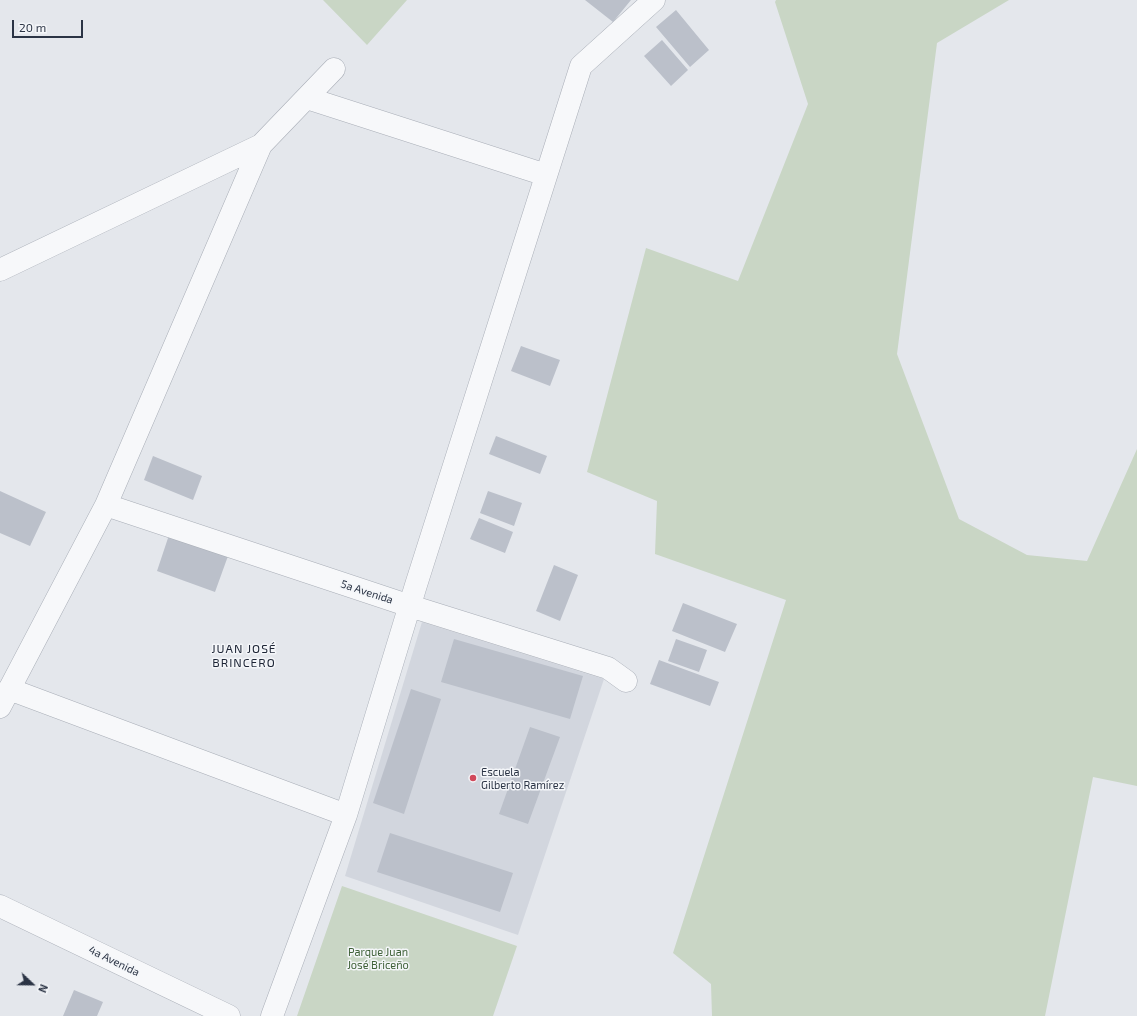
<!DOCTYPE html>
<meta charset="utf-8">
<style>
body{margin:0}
#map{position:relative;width:1137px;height:1016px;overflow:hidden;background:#e4e7ec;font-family:"Exo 2",sans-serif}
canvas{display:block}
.north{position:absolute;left:12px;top:964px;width:40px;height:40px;-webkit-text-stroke:3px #f4f6f9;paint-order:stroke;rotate:112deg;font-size:11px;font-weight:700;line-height:16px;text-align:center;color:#2b3445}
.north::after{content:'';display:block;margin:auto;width:14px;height:18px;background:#2b3445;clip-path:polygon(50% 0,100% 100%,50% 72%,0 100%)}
.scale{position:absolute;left:12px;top:20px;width:71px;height:18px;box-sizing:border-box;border:2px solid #2b3445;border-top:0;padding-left:5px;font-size:12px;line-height:14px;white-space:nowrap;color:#2b3445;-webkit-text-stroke:3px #f4f6f9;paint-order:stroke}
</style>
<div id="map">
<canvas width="1137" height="1016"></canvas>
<div class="north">N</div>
<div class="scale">20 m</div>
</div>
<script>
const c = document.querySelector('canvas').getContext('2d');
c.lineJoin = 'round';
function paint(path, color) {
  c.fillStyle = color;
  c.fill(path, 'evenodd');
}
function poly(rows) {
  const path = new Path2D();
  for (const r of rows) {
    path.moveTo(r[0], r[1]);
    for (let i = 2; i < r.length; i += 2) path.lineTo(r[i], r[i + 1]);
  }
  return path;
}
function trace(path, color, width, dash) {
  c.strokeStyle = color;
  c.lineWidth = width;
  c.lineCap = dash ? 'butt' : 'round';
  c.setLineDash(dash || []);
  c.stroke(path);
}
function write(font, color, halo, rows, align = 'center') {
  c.font = font + ' "Exo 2",sans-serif';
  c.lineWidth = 3;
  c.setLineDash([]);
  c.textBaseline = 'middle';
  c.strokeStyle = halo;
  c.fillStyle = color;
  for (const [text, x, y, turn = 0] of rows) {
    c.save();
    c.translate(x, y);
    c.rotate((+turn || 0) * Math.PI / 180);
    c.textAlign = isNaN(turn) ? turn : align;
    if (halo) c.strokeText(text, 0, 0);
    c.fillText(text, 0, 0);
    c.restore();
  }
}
paint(poly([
 [422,622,604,679,518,935,345,876]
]), '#d2d6de');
paint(poly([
 [323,0,407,0,367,45],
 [776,0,1009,0,937,43,897,354,959,519,1027,555,1087,561,1137,449,1137,786,1093,777,1045,1016,712,1016,711,984,673,953,786,600,655,554,657,501,587,472,646,248,738,281,808,104,775,2],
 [342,886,517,946,493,1016,297,1016]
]), '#c9d6c5');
paint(poly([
 [585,0,631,0,613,22],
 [676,10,709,50,690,67,656,27],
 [662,40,688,70,671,86,644,56],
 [521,346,560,360,550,386,511,371],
 [496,436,547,456,540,474,489,454],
 [153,456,202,476,193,500,144,480],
 [0,491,46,512,30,546,0,533],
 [488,491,522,503,514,526,480,513],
 [479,518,513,532,505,553,470,539],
 [169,535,228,556,215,592,157,571],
 [554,565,578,575,560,621,536,611],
 [683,603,737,624,725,652,672,631],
 [454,639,583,676,570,719,441,682],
 [676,639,707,650,699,672,668,661],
 [659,660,719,682,710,706,650,684],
 [411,689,441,699,404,814,373,803],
 [530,727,560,737,528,824,499,814],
 [390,833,513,873,500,912,377,872],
 [74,990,103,1002,97,1016,63,1016]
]), '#bbc0ca');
const minor = poly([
 [307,98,546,175],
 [0,270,261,145,334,69],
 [106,505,410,606,608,668,626,681],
 [9,689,346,815],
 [0,707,106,505,261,145],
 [0,906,229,1016],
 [272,1016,346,815,416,585,581,66,654,0]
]);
trace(minor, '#a9aeb7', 23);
trace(minor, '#f7f8fa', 22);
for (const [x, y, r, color] of [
 [473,778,4,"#d1495b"]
]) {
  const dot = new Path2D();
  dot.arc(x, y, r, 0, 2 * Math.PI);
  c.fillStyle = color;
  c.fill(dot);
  trace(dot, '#f4f6f9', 1.5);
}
write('11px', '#2b3445', '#f4f6f9', [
 ["5a Avenida",367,592,18],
 ["4a Avenida",114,961,26]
]);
write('11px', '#2b3445', '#f4f6f9', [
 ["Escuela",481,772],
 ["Gilberto Ramírez",481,785]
], 'left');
write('11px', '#3f6138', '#f4f6f9', [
 ["Parque Juan",378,952],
 ["José Briceño",378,965]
]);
c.letterSpacing = '1px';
write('12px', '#1d2536', '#f4f6f9', [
 ["JUAN JOSÉ",244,649],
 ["BRINCERO",244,663]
]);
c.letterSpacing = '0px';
</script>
